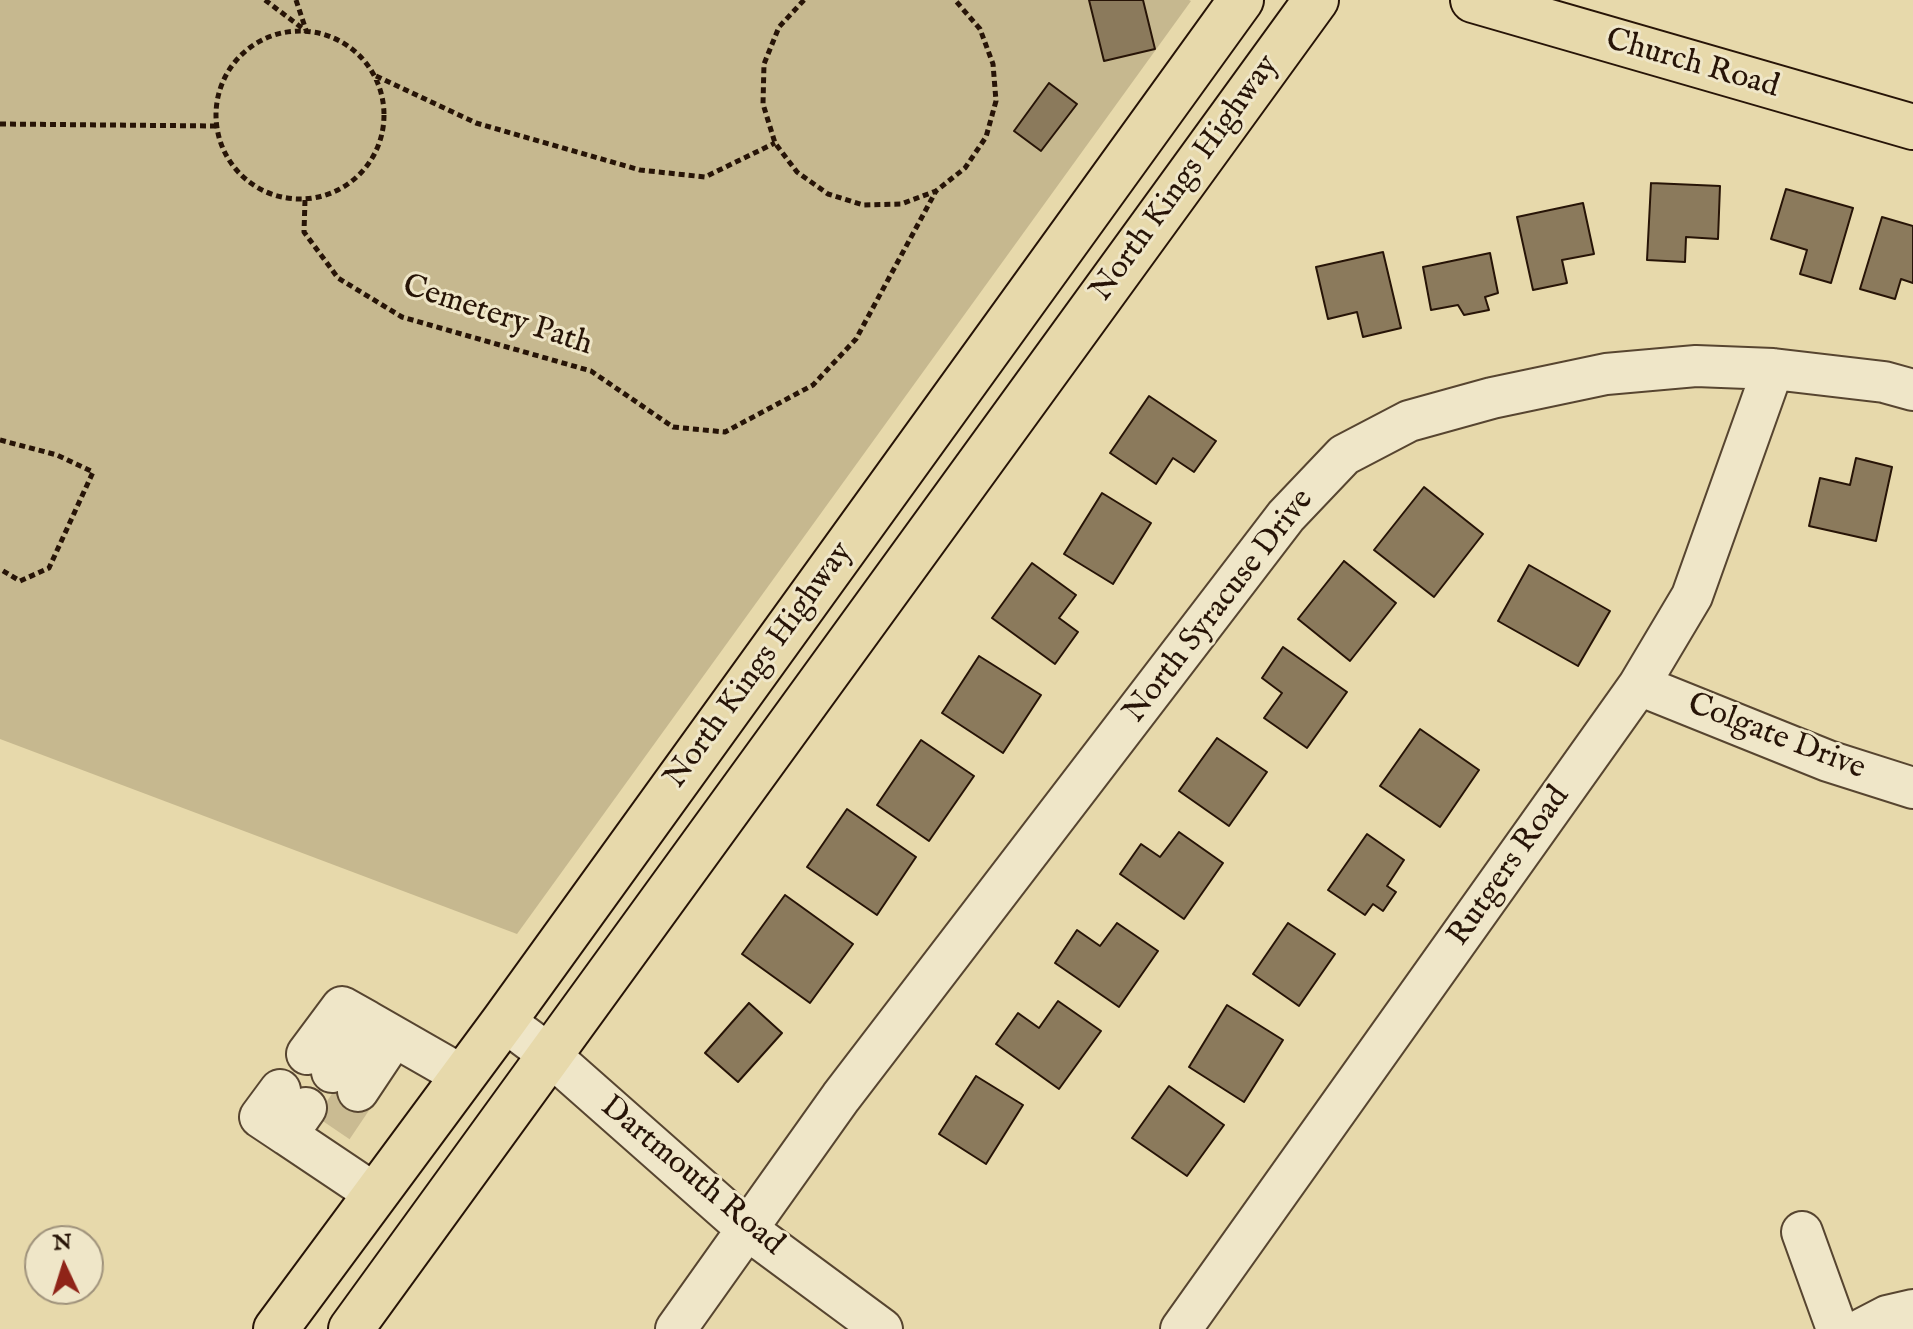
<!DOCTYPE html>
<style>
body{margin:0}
#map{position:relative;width:1913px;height:1329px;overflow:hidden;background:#e7d9ab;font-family:"IM FELL English",serif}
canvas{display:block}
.north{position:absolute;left:24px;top:1225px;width:80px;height:80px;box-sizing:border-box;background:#efe6c8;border:2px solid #9f927b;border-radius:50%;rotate:356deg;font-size:22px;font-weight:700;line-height:32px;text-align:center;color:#271407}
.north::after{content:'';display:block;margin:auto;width:28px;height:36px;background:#8f2418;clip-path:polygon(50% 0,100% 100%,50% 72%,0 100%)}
</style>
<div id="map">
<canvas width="1913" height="1329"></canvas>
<div class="north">N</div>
</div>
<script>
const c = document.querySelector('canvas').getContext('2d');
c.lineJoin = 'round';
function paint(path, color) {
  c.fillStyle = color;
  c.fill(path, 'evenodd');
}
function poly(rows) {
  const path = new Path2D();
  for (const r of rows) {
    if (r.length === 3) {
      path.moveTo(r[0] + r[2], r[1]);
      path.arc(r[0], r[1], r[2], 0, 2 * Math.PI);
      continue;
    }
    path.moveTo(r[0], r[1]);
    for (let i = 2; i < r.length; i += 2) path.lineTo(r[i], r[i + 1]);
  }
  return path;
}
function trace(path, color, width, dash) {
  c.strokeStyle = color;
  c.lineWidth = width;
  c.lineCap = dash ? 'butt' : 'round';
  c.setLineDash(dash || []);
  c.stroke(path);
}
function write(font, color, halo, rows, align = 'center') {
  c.font = font + ' "IM FELL English",serif';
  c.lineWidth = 6;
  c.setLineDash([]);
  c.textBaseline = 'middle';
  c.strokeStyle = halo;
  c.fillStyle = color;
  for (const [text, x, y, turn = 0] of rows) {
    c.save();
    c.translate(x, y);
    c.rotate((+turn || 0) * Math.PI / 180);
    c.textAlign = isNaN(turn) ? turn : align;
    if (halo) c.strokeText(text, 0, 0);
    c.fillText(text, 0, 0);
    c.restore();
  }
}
paint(poly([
 [0,0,1189,0,1191,1,517,934,0,739]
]), '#c6b88f');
const building = poly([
 [1089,0,1143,0,1155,49,1104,61,1089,0],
 [1049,83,1077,104,1041,151,1014,131,1049,83],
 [1651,183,1720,186,1718,239,1686,237,1685,262,1647,260,1651,183],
 [1786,189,1853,208,1831,283,1800,274,1807,250,1771,239,1786,189],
 [1583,203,1594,254,1562,260,1567,283,1533,290,1517,217,1583,203],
 [1882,217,1913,226,1913,283,1901,279,1895,299,1860,289,1882,217],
 [1383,252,1401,328,1363,337,1357,312,1328,319,1316,267,1383,252],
 [1490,253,1498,293,1485,297,1489,310,1464,315,1458,305,1431,310,1423,267,1490,253],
 [1149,396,1216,441,1194,472,1173,458,1156,484,1110,453,1149,396],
 [1856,458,1892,467,1876,541,1809,526,1820,478,1850,485,1856,458],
 [1424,487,1483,534,1434,597,1374,550,1424,487],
 [1102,493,1151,523,1113,584,1064,554,1102,493],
 [1344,561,1396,603,1350,661,1298,619,1344,561],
 [1032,563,1076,595,1059,618,1078,632,1055,664,992,618,1032,563],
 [1529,565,1610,611,1578,666,1498,621,1529,565],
 [1283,647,1347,692,1307,748,1264,718,1282,693,1262,678,1283,647],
 [979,656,1041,695,1003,753,942,713,979,656],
 [1420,729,1479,770,1440,827,1380,786,1420,729],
 [1217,738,1267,772,1229,826,1179,791,1217,738],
 [921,740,974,776,929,841,877,805,921,740],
 [847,809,916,857,877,915,807,867,847,809],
 [1179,832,1223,863,1184,919,1120,874,1141,844,1160,857,1179,832],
 [1367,834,1404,860,1387,886,1396,892,1383,911,1373,904,1365,915,1328,890,1367,834],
 [785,895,853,944,810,1003,742,954,785,895],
 [1117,923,1158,951,1119,1007,1055,963,1077,930,1100,946,1117,923],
 [1288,923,1335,954,1299,1006,1253,974,1288,923],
 [1058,1001,1101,1031,1059,1089,996,1044,1018,1013,1039,1028,1058,1001],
 [749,1003,782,1033,738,1082,705,1053,749,1003],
 [1227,1005,1283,1040,1244,1102,1189,1067,1227,1005],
 [976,1076,1023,1105,986,1164,939,1134,976,1076],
 [1169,1086,1224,1125,1187,1176,1132,1138,1169,1086]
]);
paint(building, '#8b7a5c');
trace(building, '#271407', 2);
trace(poly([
 [333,1128,358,1091]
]), '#cabb92', 40, [40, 20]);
const minor = poly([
 [1639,685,1828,761,1913,788],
 [504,1021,551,1056,748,1230,882,1329],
 [307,1054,342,1007,367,1021],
 [332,1072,367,1021,463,1076],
 [280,1090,260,1117,287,1135],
 [358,1091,394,1037],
 [306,1108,287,1135,375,1194],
 [1802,1232,1837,1329],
 [676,1329,841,1097,1286,516,1344,455,1409,421,1492,398,1606,374,1696,366,1773,369,1884,382,1913,390],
 [1181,1329,1639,685,1692,596,1773,369],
 [1862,1329,1887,1316,1913,1310]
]);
const major = poly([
 [1473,0,1913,127],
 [276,1329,504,1021,1241,0],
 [351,1329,1316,0]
]);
trace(minor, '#574530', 44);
trace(major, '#271407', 48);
trace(poly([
 [265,0,306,31],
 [296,0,306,30],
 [804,0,779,27,764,64,763,104,775,143,797,172,828,194,863,205,901,204,936,191,965,168,986,137,996,101,993,64,980,29,955,0],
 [300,115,84],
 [376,76,476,123,640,170,705,177,775,143],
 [0,124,217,126],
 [305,200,304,232,338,278,402,317,591,371,673,427,725,432,813,385,856,339,936,191],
 [0,440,57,455,93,472,49,568,20,581,0,569]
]), '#271407', 5, [6, 4]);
trace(minor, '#efe6c8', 40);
trace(major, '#e7d9ab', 44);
write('32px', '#271407', '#efe6c8', [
 ["Church Road",1692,65,16],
 ["North Kings Highway",1186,179,-54],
 ["Cemetery Path",497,317,18],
 ["North Syracuse Drive",1220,607,-52],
 ["North Kings Highway",760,666,-54],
 ["Colgate Drive",1776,738,21],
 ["Rutgers Road",1510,867,-55],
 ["Dartmouth Road",691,1177,40]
]);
</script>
